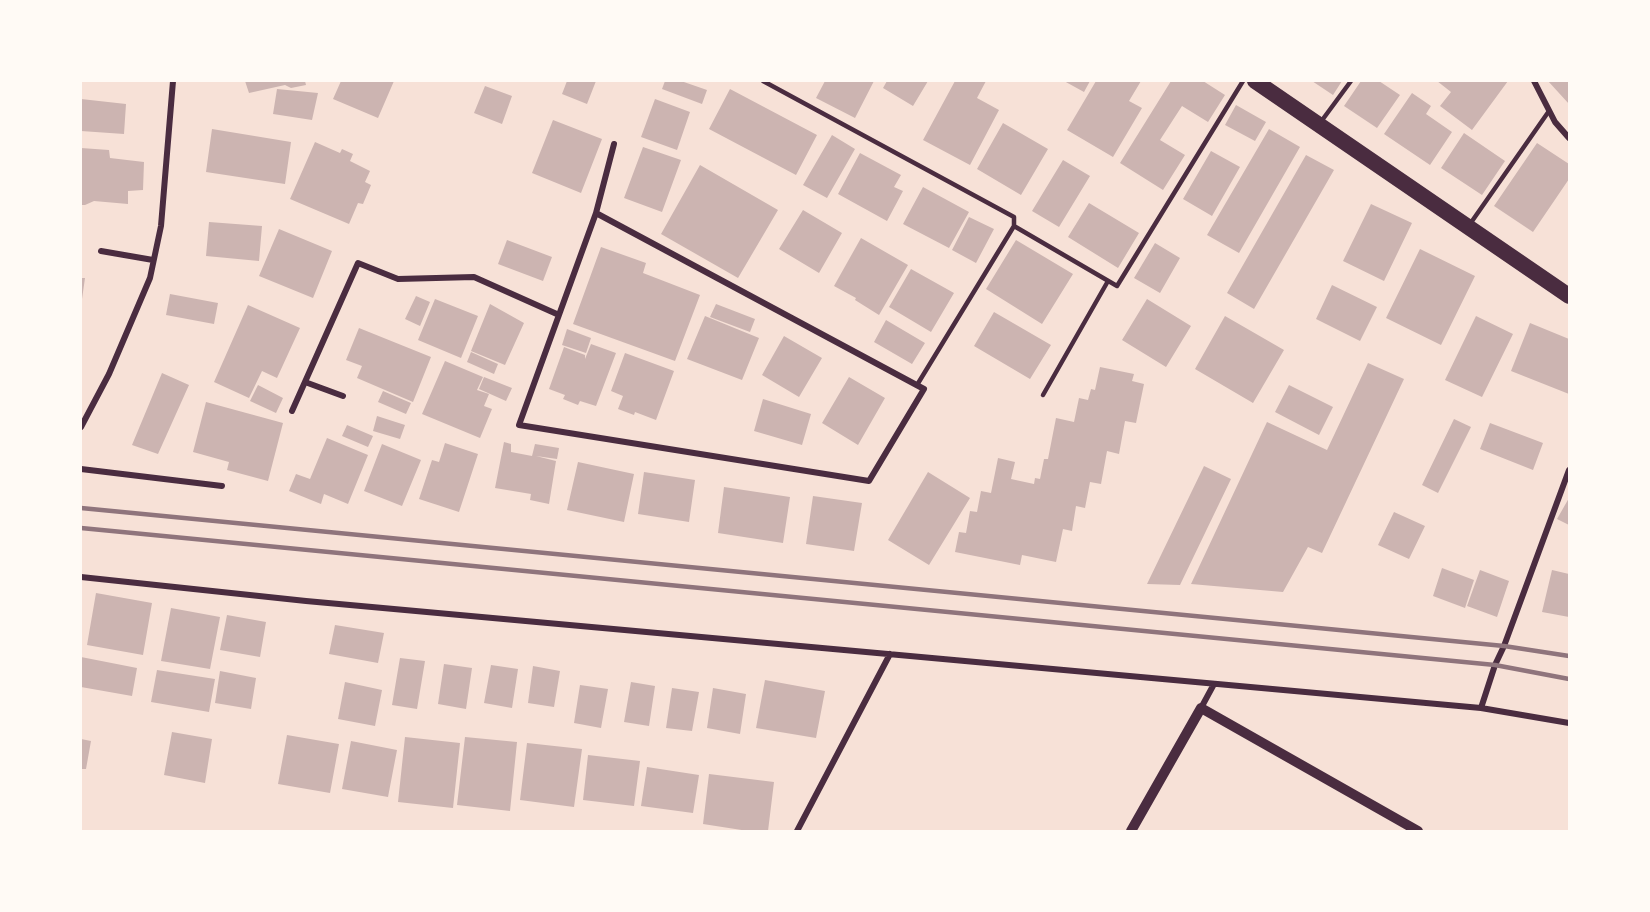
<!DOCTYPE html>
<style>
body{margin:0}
#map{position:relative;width:1650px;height:912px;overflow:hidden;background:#f7e1d7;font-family:"Nunito Sans",sans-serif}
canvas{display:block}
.frame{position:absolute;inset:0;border:82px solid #fffaf5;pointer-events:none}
</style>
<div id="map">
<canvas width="1650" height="912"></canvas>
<div class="frame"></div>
</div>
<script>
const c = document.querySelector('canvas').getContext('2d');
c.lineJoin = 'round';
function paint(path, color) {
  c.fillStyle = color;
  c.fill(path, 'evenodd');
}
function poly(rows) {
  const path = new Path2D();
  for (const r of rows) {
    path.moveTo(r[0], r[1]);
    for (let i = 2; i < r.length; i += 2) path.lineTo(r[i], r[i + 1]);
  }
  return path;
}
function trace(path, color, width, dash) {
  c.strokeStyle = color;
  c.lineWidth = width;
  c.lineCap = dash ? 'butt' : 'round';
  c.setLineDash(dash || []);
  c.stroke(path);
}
paint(poly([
 [245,81,305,81,306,85,291,88,285,85,249,93],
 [341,81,394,81,378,118,333,99],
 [567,81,596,81,587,104,562,94],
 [665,81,681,81,707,90,702,104,662,89],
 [825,81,874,81,855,118,816,98],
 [887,81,928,81,913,106,883,88],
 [955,81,986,81,977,98,999,110,970,165,923,140],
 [1064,81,1090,81,1084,92],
 [1096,81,1141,81,1129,101,1142,108,1113,157,1067,130],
 [1171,81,1203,81,1225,95,1208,122,1182,106,1160,140,1185,155,1163,190,1120,163],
 [1312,81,1342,81,1333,95],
 [1361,81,1379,81,1400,95,1377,128,1344,106],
 [1437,81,1508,81,1472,130,1440,106,1451,92],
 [1548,81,1569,81,1569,104],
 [485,86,512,96,502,124,474,113],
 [277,89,318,93,312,120,273,114],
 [730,89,817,135,796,175,709,129],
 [1412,93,1431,106,1426,114,1452,132,1430,165,1384,134],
 [81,99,126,104,124,134,81,131],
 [655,99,690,112,677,150,641,137],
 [1236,105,1266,122,1255,141,1225,125],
 [553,120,602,139,581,193,532,173],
 [1003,123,1048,149,1021,195,977,169],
 [212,129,291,142,285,184,206,172],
 [1269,129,1300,147,1239,253,1207,235],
 [1464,133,1505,161,1482,195,1441,168],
 [832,135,855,149,827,198,803,185],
 [315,142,340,153,342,149,353,154,350,161,370,171,365,182,371,185,363,204,358,203,349,224,290,199],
 [1537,143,1569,164,1569,179,1533,232,1494,206],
 [643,147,681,160,662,212,624,198],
 [81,148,109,150,110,158,144,162,143,190,128,191,128,204,94,201,85,205,81,205],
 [1211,151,1240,167,1212,216,1183,199],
 [860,153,901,175,894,187,903,191,887,221,838,194],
 [1306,155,1334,170,1254,309,1227,293],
 [1063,160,1090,176,1059,227,1032,211],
 [700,165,778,210,738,278,661,234],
 [923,187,969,212,949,248,903,224],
 [1089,203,1139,233,1118,268,1068,237],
 [1371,204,1412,223,1384,281,1343,261],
 [803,210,842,233,819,273,779,249],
 [969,217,994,229,976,263,952,250],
 [209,222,262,226,259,261,206,256],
 [279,229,332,251,313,298,259,276],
 [861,238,908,265,879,315,855,300,856,298,834,286],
 [507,240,552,257,543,281,498,264],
 [1016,240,1073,274,1042,324,986,289],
 [1155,243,1180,258,1160,293,1134,278],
 [601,247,646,263,643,273,700,295,675,361,573,324],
 [1420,249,1475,276,1441,345,1386,318],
 [911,269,954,293,931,332,889,307],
 [81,278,85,278,82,299,81,298],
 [1332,285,1377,307,1360,341,1316,319],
 [170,294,218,303,214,324,166,315],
 [416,296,430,302,420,326,405,319],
 [435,299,478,316,461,358,418,340],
 [1147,299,1191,326,1166,367,1122,340],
 [490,304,524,323,505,365,471,351],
 [716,304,755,319,750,332,710,317],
 [248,305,300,328,277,378,262,371,249,398,214,382],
 [994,312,1051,345,1030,379,974,346],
 [705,316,759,338,742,380,687,359],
 [1225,316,1284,350,1253,403,1195,369],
 [1476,316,1513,334,1482,397,1445,380],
 [886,320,925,343,912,364,874,342],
 [1530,323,1569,339,1569,394,1511,371],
 [359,328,431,357,413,402,357,378,362,366,346,360],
 [567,329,591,338,586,353,562,345],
 [784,336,822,358,799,397,762,375],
 [591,344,616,353,596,406,580,401,578,405,563,399,565,395,549,389,564,347,585,355,585,359],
 [471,352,498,364,494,374,467,362],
 [625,353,674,371,656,420,635,412,634,415,618,409,623,396,611,391],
 [445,361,483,377,477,390,489,394,484,406,492,409,480,438,422,414],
 [1368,363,1404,379,1322,553,1308,547,1283,592,1191,584,1267,422,1327,450],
 [1100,367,1134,374,1132,381,1144,384,1136,423,1125,421,1119,454,1107,451,1101,484,1090,482,1085,508,1076,506,1072,531,1063,529,1056,562,1022,555,1020,565,955,552,959,532,966,533,970,511,977,512,981,491,991,493,998,458,1015,462,1011,479,1034,484,1035,478,1040,479,1044,459,1048,459,1056,418,1074,422,1079,398,1088,400,1091,389,1095,390],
 [162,373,189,385,158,454,132,445],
 [484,377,512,388,506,401,479,389],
 [849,377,885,398,858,445,822,423],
 [258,385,283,398,276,413,250,401],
 [1289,385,1333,407,1319,435,1275,412],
 [383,391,411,403,406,414,378,402],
 [763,399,811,414,802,445,754,431],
 [206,402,283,423,268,481,227,470,229,462,193,452],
 [377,416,405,425,400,439,373,431],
 [1454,419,1471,427,1438,493,1422,485],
 [1490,423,1543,443,1533,470,1480,449],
 [347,425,373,436,368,447,342,436],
 [327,438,368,455,348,504,324,494,321,504,289,491,296,474,310,479],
 [504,442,511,444,511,452,532,456,535,444,559,448,557,459,536,456,556,461,549,504,530,500,531,494,495,488],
 [445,443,478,454,459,512,419,499,432,460,439,462],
 [382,444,421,460,402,506,364,491],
 [578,462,634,474,624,522,567,510],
 [1204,466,1231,479,1180,585,1147,584],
 [644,472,695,480,689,522,638,514],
 [928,472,970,498,929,565,888,540],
 [724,487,790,497,783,543,718,533],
 [813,496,862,503,854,551,806,544],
 [1569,498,1569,525,1557,519],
 [1394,512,1425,526,1409,559,1378,545],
 [1442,568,1474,580,1465,608,1433,596],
 [1480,570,1509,581,1497,617,1467,606],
 [1552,570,1569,574,1569,617,1542,612],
 [96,593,152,603,143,655,87,645],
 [171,608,220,617,210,669,161,661],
 [227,615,266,622,260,657,220,650],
 [335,625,384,633,378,663,329,654],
 [81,657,137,668,132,696,81,687],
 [400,658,425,661,417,709,392,705],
 [444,664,472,668,466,709,438,704],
 [491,665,518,669,512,708,484,703],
 [533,666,560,671,554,707,528,703],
 [157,670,215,679,209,712,151,702],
 [220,671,256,678,251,709,215,703],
 [765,680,825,691,816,738,756,728],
 [345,682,382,690,375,726,338,719],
 [631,682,655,686,649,726,624,722],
 [580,685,608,689,601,728,574,723],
 [672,688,699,692,692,731,666,728],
 [713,688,746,694,740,734,707,728],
 [172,732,212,739,205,783,164,775],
 [287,735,339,744,330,793,278,784],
 [405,737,460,743,453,808,398,802],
 [465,737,517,742,510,811,457,805],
 [81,739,91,741,86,769,81,769],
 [351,741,397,750,388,797,342,789],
 [527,743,582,749,574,807,520,800],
 [588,755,640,761,634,806,583,800],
 [647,767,699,775,693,813,641,806],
 [709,774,774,782,768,831,748,831,703,824]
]), '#ccb4b1');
trace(poly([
 [763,81,1014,217,1014,226,1117,286,1243,81],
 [1320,123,1351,81],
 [1470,224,1549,111],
 [917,385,1014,226],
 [1043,395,1108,281]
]), '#4a2c40', 4.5);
trace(poly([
 [1534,81,1555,122,1569,138],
 [596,213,924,389,869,481,519,425,596,213,614,144],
 [101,251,153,260],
 [305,382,343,396],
 [292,411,358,263,398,279,474,277,559,315],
 [81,427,109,374,150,278,161,226,173,81],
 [81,469,222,486],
 [81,577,306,601,1481,708,1569,723],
 [1201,708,1214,684],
 [1481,708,1495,665,1504,646,1569,470],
 [797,831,890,654]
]), '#4a2c40', 6);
trace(poly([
 [1131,831,1201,708,1418,831]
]), '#4a2c40', 10);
trace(poly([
 [1255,81,1569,296]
]), '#4a2c40', 16);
trace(poly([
 [81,508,1504,646,1569,656],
 [81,528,1495,665,1569,679]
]), '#8f747c', 4.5);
</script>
